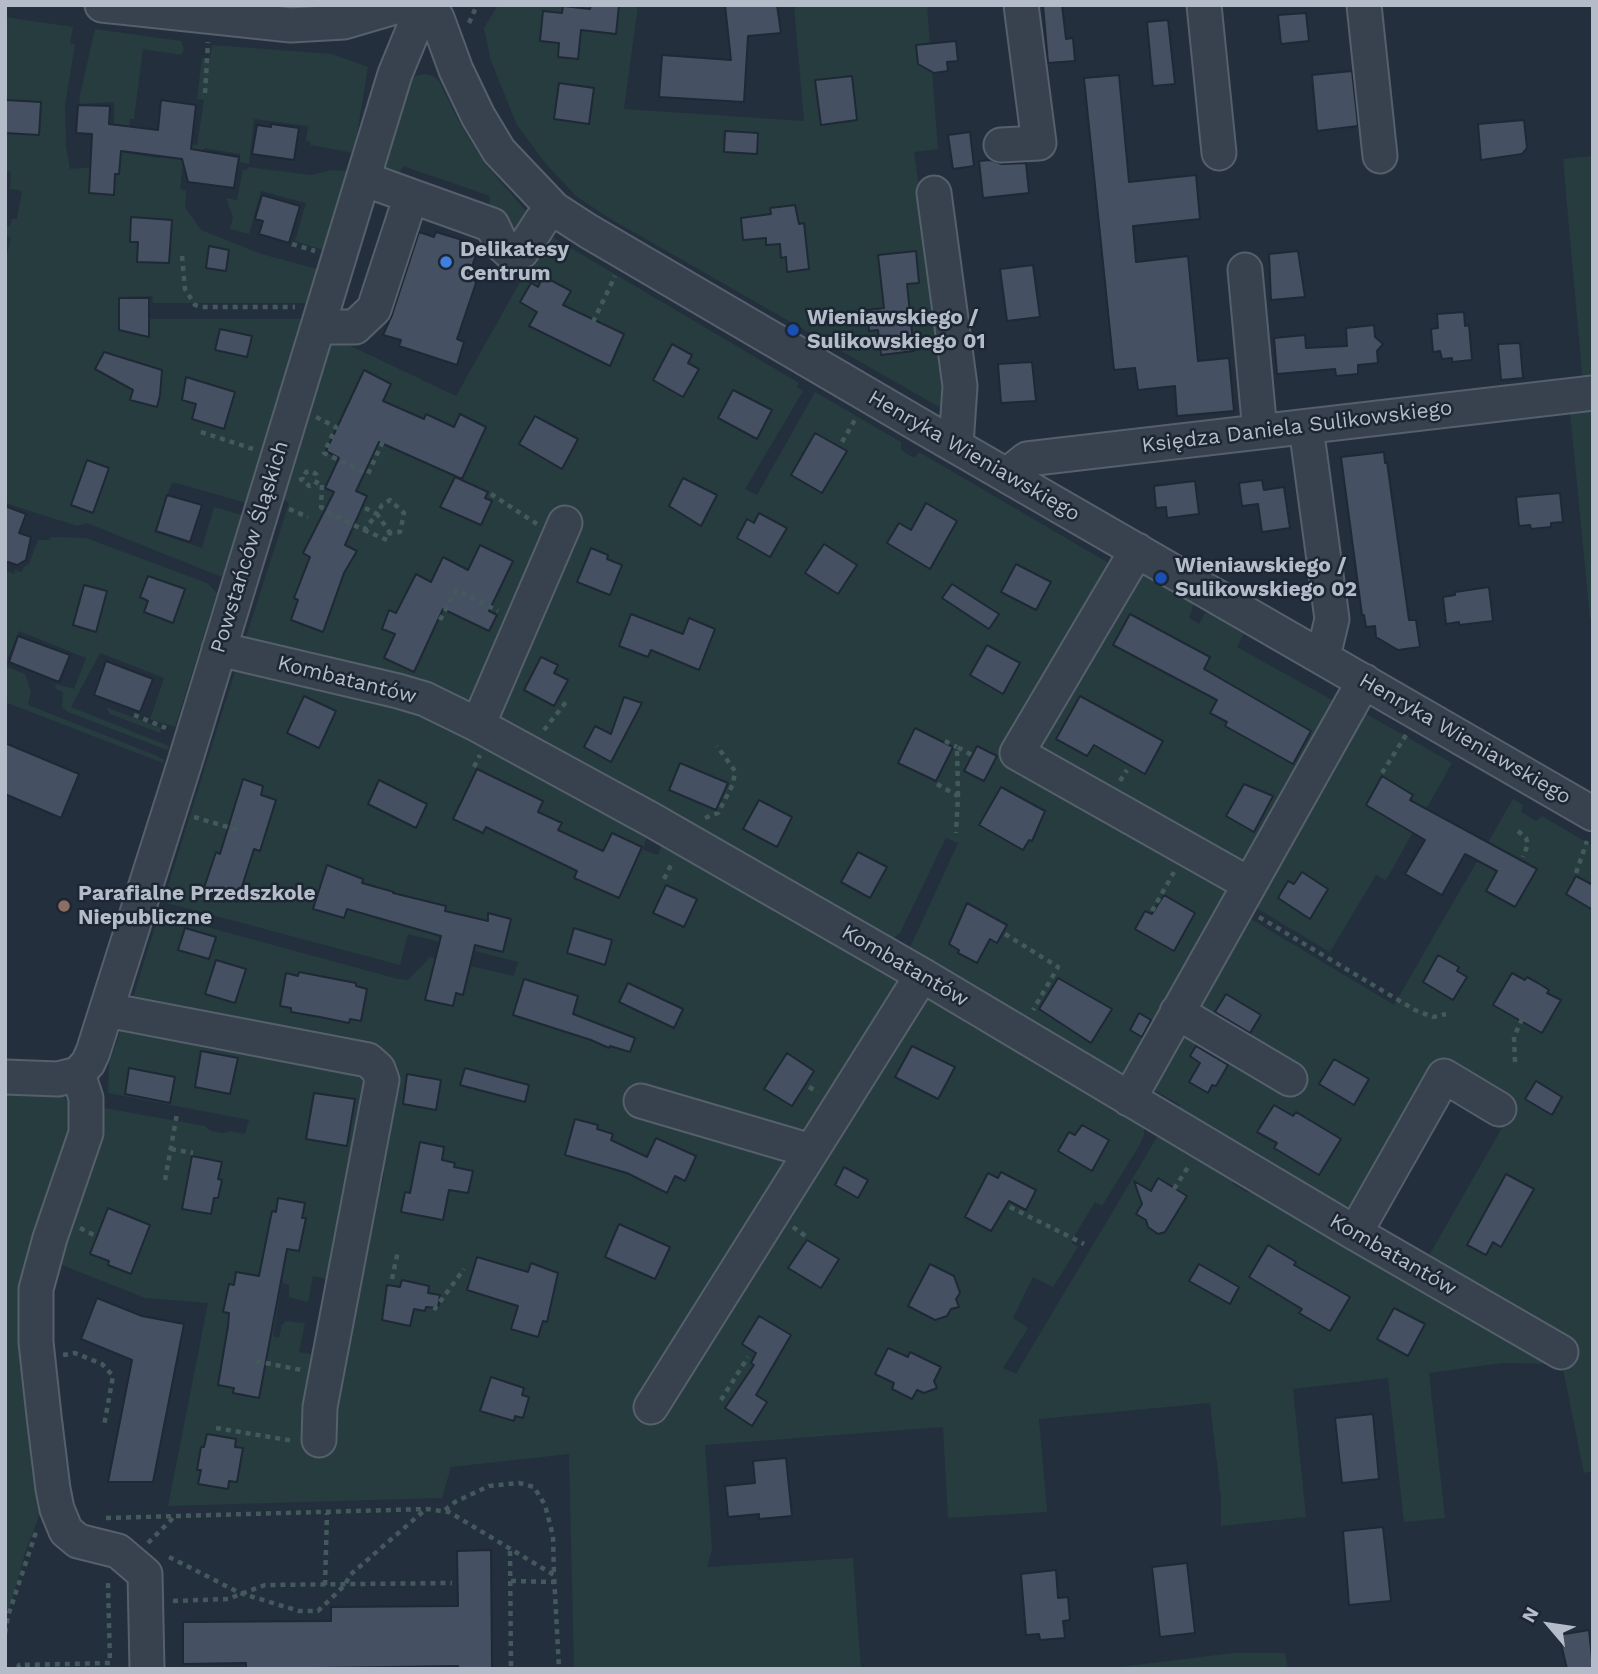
<!DOCTYPE html>
<meta charset="utf-8">
<style>
body{margin:0}
#map{position:relative;width:1598px;height:1674px;overflow:hidden;background:#242f3e;font-family:"Work Sans",sans-serif}
canvas{display:block}
.frame{position:absolute;inset:0;border:7px solid #b4bcc9;pointer-events:none}
.north{position:absolute;left:1514px;top:1590px;width:70px;height:70px;-webkit-text-stroke:5px #1d2633;paint-order:stroke;rotate:299deg;font-size:19px;font-weight:700;line-height:28px;text-align:center;color:#b4bcc9}
.north::after{content:'';display:block;margin:auto;width:24px;height:32px;background:#b4bcc9;clip-path:polygon(50% 0,100% 100%,50% 72%,0 100%)}
</style>
<div id="map">
<canvas width="1598" height="1674"></canvas>
<div class="frame"></div>
<div class="north">N</div>
</div>
<script>
const c = document.querySelector('canvas').getContext('2d');
c.lineJoin = 'round';
function paint(path, color) {
  c.fillStyle = color;
  c.fill(path, 'evenodd');
}
function poly(rows) {
  const path = new Path2D();
  for (const r of rows) {
    path.moveTo(r[0], r[1]);
    for (let i = 2; i < r.length; i += 2) path.lineTo(r[i], r[i + 1]);
  }
  return path;
}
function trace(path, color, width, dash) {
  c.strokeStyle = color;
  c.lineWidth = width;
  c.lineCap = dash ? 'butt' : 'round';
  c.setLineDash(dash || []);
  c.stroke(path);
}
function write(font, color, halo, rows, align = 'center') {
  c.font = font + ' "Work Sans",sans-serif';
  c.lineWidth = 5;
  c.setLineDash([]);
  c.textBaseline = 'middle';
  c.strokeStyle = halo;
  c.fillStyle = color;
  for (const [text, x, y, turn = 0] of rows) {
    c.save();
    c.translate(x, y);
    c.rotate((+turn || 0) * Math.PI / 180);
    c.textAlign = isNaN(turn) ? turn : align;
    if (halo) c.strokeText(text, 0, 0);
    c.fillText(text, 0, 0);
    c.restore();
  }
}
paint(poly([
 [498,5,638,5,624,109,804,121,794,5,927,5,938,149,914,152,949,397,946,411,609,218,577,197,546,164,517,125,491,61,484,28],
 [5,17,73,27,70,43,75,44,65,105,66,147,70,169,99,167,114,140,114,102,80,104,79,99,95,29,181,41,184,49,181,55,143,49,134,119,130,119,126,153,160,158,163,140,197,145,204,100,197,99,202,58,210,58,212,45,332,54,368,67,354,153,310,145,311,142,306,141,308,126,254,119,249,164,240,162,240,154,204,148,200,163,183,162,180,189,186,191,185,207,201,230,261,254,321,270,311,303,153,303,152,296,118,297,118,319,305,319,247,503,172,482,154,532,202,548,214,507,242,515,222,577,87,523,77,526,5,503,5,263,11,237,5,236,5,225,10,226,12,219,17,219,22,191,10,189,11,172,5,170],
 [425,74,433,76,439,81,459,122,485,164,527,212,527,216,515,233,509,232,489,208,490,196,403,166,397,180,381,172,407,84,415,76],
 [1593,156,1593,382,1583,384,1563,159],
 [248,167,311,175,332,170,349,171,326,251,295,241,306,203,261,191,249,234,230,229,233,217,226,198,237,200,243,170,247,170],
 [547,234,799,383,797,387,803,391,745,489,757,495,815,392,901,442,901,450,914,458,919,452,1112,565,1001,755,1234,890,1130,1082,908,952,958,843,946,838,900,933,883,945,661,806,585,773,583,762,565,752,562,760,469,706,257,646,246,637,289,503,282,499,332,337,456,396],
 [1593,399,1593,618,1590,618,1569,402],
 [51,537,86,538,207,583,217,593,175,727,150,719,164,678,100,653,71,707,169,746,167,750,68,712,62,707,63,692,55,688,56,684,74,689,86,658,19,631,5,665,5,570,14,574,15,570,22,572,24,567,29,564,38,540,50,540],
 [1139,571,1194,603,1189,618,1199,624,1205,613,1211,613,1244,633,1237,647,1343,706,1253,865,1217,854,1214,844,1199,836,1189,838,1046,758,1041,746],
 [237,665,360,691,371,704,388,697,421,704,480,735,480,741,531,768,533,764,623,813,624,821,642,828,646,839,643,850,658,855,661,847,670,839,693,852,694,864,721,880,726,872,905,975,907,985,824,1118,810,1124,801,1139,709,1113,704,1105,688,1100,681,1103,643,1094,639,1107,683,1121,686,1127,701,1134,709,1128,788,1152,793,1167,639,1411,654,1417,744,1275,747,1276,748,1269,783,1214,788,1216,855,1104,852,1102,920,996,934,993,965,1011,964,1022,974,1028,984,1033,998,1030,1082,1078,1085,1090,1098,1097,1108,1093,1140,1112,1144,1117,1144,1135,1139,1146,1102,1206,1095,1202,1071,1242,1078,1247,1053,1287,1033,1277,1013,1318,1028,1328,1003,1368,1016,1374,1163,1127,1235,1169,1232,1183,1248,1193,1260,1187,1274,1197,1275,1205,1287,1213,1295,1209,1328,1230,1520,1337,1562,1363,1570,1346,1423,1266,1515,1105,1443,1063,1354,1218,1349,1220,1268,1171,1264,1164,1254,1158,1245,1152,1234,1152,1174,1115,1180,1105,1144,1084,1241,913,1394,1005,1513,799,1523,805,1521,812,1536,821,1542,816,1593,846,1593,1471,1584,1473,1562,1364,1502,1363,1429,1373,1445,1518,1404,1522,1388,1378,1293,1389,1306,1517,1221,1526,1221,1498,1210,1403,1039,1419,1047,1512,948,1518,943,1427,705,1445,712,1550,707,1567,853,1558,861,1669,574,1669,569,1454,451,1467,442,1498,168,1506,208,1303,145,1298,57,1263,58,1247,80,1191,104,1108,205,1126,211,1131,223,1133,230,1131,245,1134,249,1120,108,1093,109,1064,124,1020,365,1066,375,1086,350,1214,344,1219,340,1233,344,1239,336,1281,313,1276,308,1302,289,1297,289,1285,283,1283,283,1277,273,1336,279,1338,282,1325,286,1321,305,1323,299,1352,322,1356,314,1395,308,1398,303,1426,307,1438,332,1442,361,1284,352,1282,357,1255,367,1246,370,1233,364,1216,368,1196,382,1187,384,1173,375,1158,394,1058,130,1007,159,914,398,979,408,980,430,957,514,976,518,962,408,934,400,965,163,902],
 [5,666,25,674,31,691,28,705,155,755,164,760,163,763,5,702],
 [106,707,161,728,160,733,110,714],
 [1356,708,1452,763,1386,880,1376,875,1330,952,1258,909,1251,895],
 [5,1091,64,1097,69,1102,76,1118,43,1231,47,1495,26,1550,5,1623],
 [1234,1653,1285,1653,1288,1669,1119,1669,1119,1667]
]), '#263c3f');
const building = poly([
 [591,5,619,5,616,34,581,30,578,59,558,57,559,43,540,41,543,11,562,13,563,6,590,9,591,5],
 [725,5,777,5,781,33,748,36,744,102,659,97,662,55,731,60,725,5],
 [1043,5,1062,5,1066,39,1073,38,1075,61,1048,63,1043,5],
 [1306,13,1309,41,1281,44,1278,15,1306,13],
 [1168,20,1175,84,1153,86,1147,22,1168,20],
 [956,41,958,61,947,62,948,71,934,73,918,64,916,45,956,41],
 [1352,71,1358,126,1317,131,1312,75,1352,71],
 [1119,75,1129,182,1196,175,1200,219,1133,226,1136,262,1188,256,1198,361,1229,358,1234,411,1177,416,1175,386,1138,390,1135,368,1114,370,1084,78,1119,75],
 [852,76,857,120,821,125,815,80,852,76],
 [559,83,594,88,589,124,554,119,559,83],
 [5,100,41,102,39,135,5,133,5,100],
 [161,100,196,105,191,149,239,157,234,188,188,182,182,159,121,151,119,174,115,174,114,195,89,193,92,134,76,133,78,105,110,106,109,124,158,130,161,100],
 [1524,120,1527,148,1522,154,1481,160,1478,124,1524,120],
 [271,124,299,128,294,160,252,154,257,125,271,127,271,124],
 [725,131,758,133,757,154,724,152,725,131],
 [970,132,974,166,953,169,948,135,970,132],
 [990,160,1002,164,1026,163,1029,193,983,198,979,161,990,160],
 [262,195,300,206,289,243,259,234,263,221,255,219,262,195],
 [795,205,799,224,804,223,809,269,787,272,786,257,781,258,780,244,766,245,766,238,743,240,741,218,771,214,770,208,795,205],
 [131,217,172,220,169,263,137,262,138,242,130,242,131,217],
 [419,232,434,237,436,232,479,245,470,273,476,283,457,339,464,342,457,365,399,346,401,340,383,335,392,315,419,232],
 [209,246,229,250,226,271,206,268,209,246],
 [916,251,919,283,907,284,914,351,881,355,878,330,869,331,867,310,884,308,878,255,916,251],
 [1298,251,1305,297,1271,300,1269,254,1298,251],
 [1033,265,1040,317,1007,321,1000,269,1033,265],
 [543,276,571,291,563,305,624,334,610,366,529,326,537,312,520,302,531,283,538,287,543,276],
 [119,298,149,298,149,337,119,330,119,298],
 [1464,312,1465,326,1469,325,1472,360,1452,362,1452,358,1442,359,1440,351,1433,352,1431,329,1438,328,1437,314,1464,312],
 [1374,325,1375,337,1383,344,1377,351,1378,363,1358,365,1358,374,1336,376,1335,369,1277,374,1274,338,1305,335,1306,348,1347,346,1346,328,1374,325],
 [220,329,252,336,247,357,215,350,220,329],
 [1520,343,1523,378,1501,380,1498,344,1520,343],
 [672,344,692,355,688,363,699,369,683,397,653,380,672,344],
 [104,352,162,370,160,395,157,407,130,400,133,390,95,369,104,352],
 [1032,362,1036,401,1001,403,998,364,1032,362],
 [364,370,391,384,383,401,424,419,426,414,454,427,460,414,486,427,462,479,379,442,356,491,367,496,345,545,357,551,344,573,323,632,291,620,298,600,294,598,310,557,303,553,334,492,325,488,339,458,326,451,364,370],
 [186,377,235,392,224,429,192,419,196,404,182,400,186,377],
 [733,390,772,410,757,439,718,418,733,390],
 [535,416,578,439,562,469,519,444,535,416],
 [815,433,847,451,822,493,791,475,815,433],
 [1384,452,1385,463,1387,462,1409,620,1416,620,1420,647,1398,650,1376,637,1375,626,1366,627,1364,615,1362,615,1341,457,1384,452],
 [87,460,109,468,93,513,71,505,87,460],
 [455,477,488,492,485,498,492,501,481,525,440,507,455,477],
 [683,478,717,495,701,526,669,506,683,478],
 [1262,480,1264,490,1284,487,1290,528,1262,532,1258,504,1242,506,1239,483,1262,480],
 [1195,481,1199,514,1167,518,1166,507,1156,508,1154,486,1195,481],
 [1560,493,1563,522,1551,523,1551,527,1531,529,1530,525,1519,526,1516,497,1560,493],
 [167,495,202,505,190,542,156,531,167,495],
 [926,503,957,521,930,569,887,543,899,523,911,530,926,503],
 [5,506,26,514,19,533,31,537,26,560,17,565,8,562,5,563,5,506],
 [759,513,787,528,770,557,737,538,747,519,754,523,759,513],
 [824,544,857,565,838,594,805,573,824,544],
 [480,545,513,561,489,611,497,615,489,631,443,609,414,672,384,658,395,634,382,629,389,610,396,613,416,574,431,582,443,557,468,570,480,545],
 [591,548,608,555,607,559,622,565,610,595,577,582,591,548],
 [1016,564,1051,582,1036,610,1001,592,1016,564],
 [148,576,185,589,173,623,144,612,148,601,140,597,148,576],
 [952,584,999,614,989,629,942,598,952,584],
 [84,585,107,591,96,632,73,625,84,585],
 [1489,587,1493,621,1459,625,1459,622,1446,624,1443,597,1455,595,1455,592,1489,587],
 [631,614,683,634,689,618,715,629,699,670,651,650,648,657,619,646,631,614],
 [1130,614,1210,657,1204,669,1311,731,1293,764,1225,726,1227,722,1210,713,1217,700,1113,645,1130,614],
 [18,636,70,655,59,682,9,662,18,636],
 [987,645,1020,663,1003,694,970,675,987,645],
 [541,657,558,665,554,673,568,680,554,706,524,690,541,657],
 [106,661,153,679,140,712,94,695,106,661],
 [304,696,336,711,319,748,287,733,304,696],
 [1080,696,1163,741,1145,774,1094,745,1087,756,1056,739,1080,696],
 [624,697,642,703,611,762,584,747,595,726,611,734,624,697],
 [915,728,953,747,936,781,898,763,915,728],
 [5,743,79,774,61,818,5,794,5,743],
 [977,746,997,756,984,781,964,771,977,746],
 [680,763,728,783,716,810,669,790,680,763],
 [477,769,543,801,538,812,562,823,558,830,603,851,612,833,642,847,619,898,574,878,577,871,486,827,483,833,453,819,477,769],
 [1382,776,1413,795,1410,800,1537,869,1515,907,1486,891,1497,871,1465,854,1442,895,1405,874,1425,840,1366,805,1382,776],
 [243,779,263,786,261,795,276,800,260,851,254,849,237,902,203,891,216,852,220,854,243,779],
 [379,780,427,804,416,828,368,804,379,780],
 [1244,784,1273,796,1254,832,1226,816,1244,784],
 [1001,787,1045,811,1032,841,1029,840,1023,850,979,825,1001,787],
 [759,800,792,817,777,847,743,829,759,800],
 [858,852,887,867,870,898,841,882,858,852],
 [327,865,363,879,362,883,394,892,393,893,446,906,445,911,488,921,488,913,511,919,503,952,475,945,463,995,456,993,453,1006,425,1000,441,936,347,909,344,918,313,909,327,865],
 [1302,872,1328,889,1310,919,1278,898,1288,881,1294,884,1302,872],
 [1576,876,1593,885,1593,910,1566,894,1576,876],
 [666,885,697,899,684,927,653,913,666,885],
 [1164,895,1195,913,1174,951,1135,929,1145,911,1152,914,1164,895],
 [967,903,1007,925,997,943,990,939,977,963,958,953,959,950,949,944,967,903],
 [185,928,216,937,209,959,178,950,185,928],
 [574,928,612,940,605,965,567,953,574,928],
 [1438,955,1459,967,1457,971,1467,977,1453,1000,1423,982,1438,955],
 [216,960,246,969,235,1003,205,994,216,960],
 [299,972,356,983,356,986,367,989,361,1021,350,1019,349,1023,320,1017,291,1012,291,1008,280,1006,286,973,298,976,299,972],
 [1512,973,1525,980,1527,977,1538,983,1549,990,1547,993,1561,1000,1542,1033,1493,1005,1512,973],
 [1058,978,1112,1009,1091,1043,1039,1009,1058,978],
 [524,979,578,996,573,1014,635,1038,630,1052,610,1046,609,1048,591,1040,513,1015,524,979],
 [628,983,683,1009,674,1028,619,1002,628,983],
 [1226,994,1261,1015,1250,1033,1215,1012,1226,994],
 [1139,1013,1151,1020,1142,1037,1130,1030,1139,1013],
 [912,1046,955,1067,938,1099,895,1077,912,1046],
 [1196,1046,1228,1065,1216,1086,1212,1085,1208,1093,1189,1082,1200,1063,1190,1056,1196,1046],
 [201,1051,238,1058,230,1094,195,1087,201,1051],
 [787,1053,814,1071,792,1106,764,1089,787,1053],
 [1334,1059,1369,1079,1354,1105,1319,1084,1334,1059],
 [129,1068,175,1077,170,1103,125,1094,129,1068],
 [465,1068,529,1085,525,1102,460,1085,465,1068],
 [407,1074,441,1080,436,1110,403,1104,407,1074],
 [1536,1081,1562,1097,1552,1115,1525,1099,1536,1081],
 [314,1093,355,1099,347,1146,306,1139,314,1093],
 [1274,1105,1293,1116,1296,1112,1341,1139,1319,1175,1274,1148,1277,1143,1257,1132,1274,1105],
 [575,1119,598,1125,597,1129,613,1134,611,1140,647,1157,656,1138,696,1156,685,1181,675,1176,667,1193,627,1173,565,1155,575,1119],
 [1082,1125,1109,1140,1092,1171,1058,1151,1069,1132,1075,1135,1082,1125],
 [420,1142,444,1147,442,1160,455,1163,454,1167,473,1171,468,1193,449,1190,443,1220,401,1212,405,1192,410,1193,420,1142],
 [192,1156,222,1162,218,1179,222,1180,218,1198,214,1198,211,1214,182,1209,192,1156],
 [844,1167,868,1180,858,1198,835,1185,844,1167],
 [1001,1172,1036,1190,1026,1210,1009,1201,991,1231,965,1217,988,1173,998,1178,1001,1172],
 [1506,1174,1534,1189,1501,1247,1493,1242,1486,1255,1467,1245,1506,1174],
 [1158,1178,1187,1196,1165,1232,1158,1234,1148,1227,1146,1220,1136,1214,1142,1204,1134,1181,1151,1191,1158,1178],
 [278,1198,305,1203,302,1218,306,1218,299,1251,287,1249,259,1398,233,1393,234,1388,218,1385,228,1326,229,1313,223,1312,229,1284,234,1285,236,1272,259,1276,272,1211,276,1212,278,1198],
 [108,1208,150,1225,131,1274,108,1265,109,1261,90,1254,108,1208],
 [619,1224,670,1247,655,1279,605,1257,619,1224],
 [807,1240,839,1259,821,1288,788,1268,807,1240],
 [1268,1245,1296,1262,1294,1265,1350,1297,1330,1331,1299,1313,1302,1309,1249,1277,1268,1245],
 [477,1257,528,1272,531,1263,558,1273,547,1322,543,1321,538,1337,511,1329,518,1306,467,1290,477,1257],
 [930,1264,954,1276,960,1293,956,1299,959,1307,951,1309,947,1316,935,1320,908,1306,930,1264],
 [1199,1264,1239,1287,1230,1304,1189,1281,1199,1264],
 [402,1280,429,1286,428,1293,440,1295,438,1308,426,1307,425,1311,414,1309,410,1326,382,1320,387,1285,400,1287,402,1280],
 [97,1298,142,1316,184,1324,153,1482,108,1482,132,1360,81,1339,97,1298],
 [1394,1308,1425,1324,1408,1356,1377,1339,1394,1308],
 [759,1316,791,1335,756,1395,767,1402,752,1426,725,1408,754,1365,751,1363,756,1353,742,1344,759,1316],
 [888,1348,908,1357,910,1352,941,1367,934,1381,937,1388,924,1393,917,1390,912,1399,892,1389,894,1383,875,1374,888,1348],
 [491,1377,524,1388,522,1395,529,1397,523,1418,515,1416,514,1421,480,1411,491,1377],
 [1373,1414,1379,1479,1342,1483,1335,1418,1373,1414],
 [207,1434,236,1439,235,1447,243,1448,237,1482,229,1481,228,1489,198,1484,201,1470,197,1470,201,1447,204,1447,207,1434],
 [786,1458,792,1516,759,1519,759,1514,728,1517,725,1486,755,1483,753,1461,786,1458],
 [1383,1527,1391,1601,1349,1605,1343,1531,1383,1527],
 [491,1550,492,1669,458,1669,458,1666,246,1669,246,1663,183,1664,183,1622,331,1621,331,1607,458,1606,457,1551,491,1550],
 [1187,1563,1195,1633,1160,1637,1152,1567,1187,1563],
 [1056,1570,1058,1598,1068,1597,1070,1620,1063,1621,1065,1638,1040,1640,1039,1634,1026,1635,1021,1574,1056,1570],
 [1589,1630,1593,1669,1567,1669,1559,1635,1589,1630]
]);
paint(building, '#455162');
trace(building, '#1f2835', 2);
const minor = poly([
 [102,5,291,25,344,22,402,5],
 [1204,5,1219,153],
 [1364,5,1380,156],
 [437,18,456,70,478,116,499,151,554,209,588,231,921,426,1593,814],
 [1001,145,1039,143,1021,5],
 [934,193,960,386,956,445],
 [411,196,492,225,501,244,511,253,522,251,542,220,554,209],
 [1245,270,1260,432],
 [318,327,355,327,374,309,411,196,364,179],
 [1306,427,1332,619,1323,657],
 [1007,475,1027,459,1593,393],
 [1137,550,1017,753,1249,884],
 [219,649,398,691,425,699,478,725,652,820,922,975,1355,1233,1561,1352],
 [478,725,565,523],
 [107,1010,368,1060,378,1069,382,1080,320,1407,319,1440],
 [1177,1012,1290,1079],
 [78,1074,86,1098,86,1133,50,1238,36,1289,36,1342,44,1416,53,1489,57,1509,66,1531,78,1541,118,1551,145,1574,147,1669],
 [5,1077,58,1079,78,1074,88,1063,93,1052,184,765,395,74,418,18],
 [1129,1099,1364,681],
 [641,1101,811,1151],
 [1355,1233,1444,1076,1499,1109],
 [651,1407,922,975]
]);
trace(minor, '#565f6c', 37);
trace(poly([
 [469,23,477,5],
 [205,93,208,42],
 [292,244,315,251],
 [182,256,185,289,195,305,202,307,295,307],
 [593,322,615,276],
 [316,417,336,427,324,453,368,474,384,439],
 [201,432,253,449],
 [842,442,856,418],
 [299,480,303,479,309,486,315,485,318,480,316,474,311,471,306,472,303,479],
 [322,485,321,507,327,512,364,530,377,514,365,508],
 [491,494,537,524],
 [289,509,308,517],
 [364,530,387,540,390,533,400,532,404,513,390,500,382,505,377,514,390,533],
 [440,620,456,590,498,611],
 [134,715,166,728],
 [544,730,566,702],
 [945,741,957,747],
 [474,767,480,755],
 [1382,773,1406,735],
 [1120,781,1127,770],
 [937,784,958,796,956,833],
 [958,796,957,747,972,755],
 [194,817,241,831],
 [705,818,718,813,733,784,735,771,717,746],
 [1518,831,1526,838,1528,844,1523,857],
 [1576,873,1587,841],
 [664,879,673,861],
 [1152,911,1174,872],
 [1259,917,1415,1010,1433,1017,1446,1014],
 [1005,934,1058,967,1033,1010],
 [1515,1062,1514,1037,1522,1019],
 [809,1087,818,1092],
 [171,1149,193,1153],
 [165,1180,177,1114],
 [1174,1189,1190,1164],
 [1010,1207,1084,1244],
 [793,1227,808,1238],
 [80,1228,96,1236],
 [392,1279,398,1251],
 [434,1310,464,1269],
 [63,1355,75,1353,102,1364,113,1376,104,1426],
 [256,1361,301,1370],
 [721,1400,748,1357],
 [216,1428,294,1441],
 [445,1510,455,1502,489,1486,519,1483,534,1487,545,1505,553,1536,554,1575],
 [106,1518,426,1509,449,1512,554,1575,559,1669],
 [148,1543,174,1517],
 [510,1551,511,1669],
 [169,1557,240,1593,299,1611,318,1611,345,1585,350,1575,426,1509],
 [511,1581,554,1582],
 [325,1585,327,1513],
 [173,1601,228,1599,265,1585,452,1583],
 [5,1633,8,1616,36,1532],
 [18,1669,19,1665,110,1663,108,1583,112,1583]
]), '#44595c', 4.5, [5, 5]);
trace(minor, '#38414e', 33);
for (const [x, y, r, color] of [
 [446,262,7,"#3f7fe0"],
 [793,330,7,"#1a4fb4"],
 [1161,578,7,"#1a4fb4"],
 [64,906,7,"#8d6e63"]
]) {
  const dot = new Path2D();
  dot.arc(x, y, r, 0, 2 * Math.PI);
  c.fillStyle = color;
  c.fill(dot);
  trace(dot, '#1d2633', 2.5);
}
write('bold 21px', '#b4bcc9', '#1d2633', [
 ["Delikatesy",460,250],
 ["Centrum",460,274],
 ["Wieniawskiego /",807,318],
 ["Sulikowskiego 01",807,342],
 ["Wieniawskiego /",1175,566],
 ["Sulikowskiego 02",1175,590],
 ["Parafialne Przedszkole",78,894],
 ["Niepubliczne",78,918]
], 'left');
write('21px', '#b4bcc9', '#1d2633', [
 ["Księdza Daniela Sulikowskiego",1297,427,-7],
 ["Henryka Wieniawskiego",974,456,30],
 ["Powstańców Śląskich",250,547,-73],
 ["Kombatantów",347,680,14],
 ["Henryka Wieniawskiego",1465,739,30],
 ["Kombatantów",905,966,30],
 ["Kombatantów",1393,1255,30]
]);
</script>
